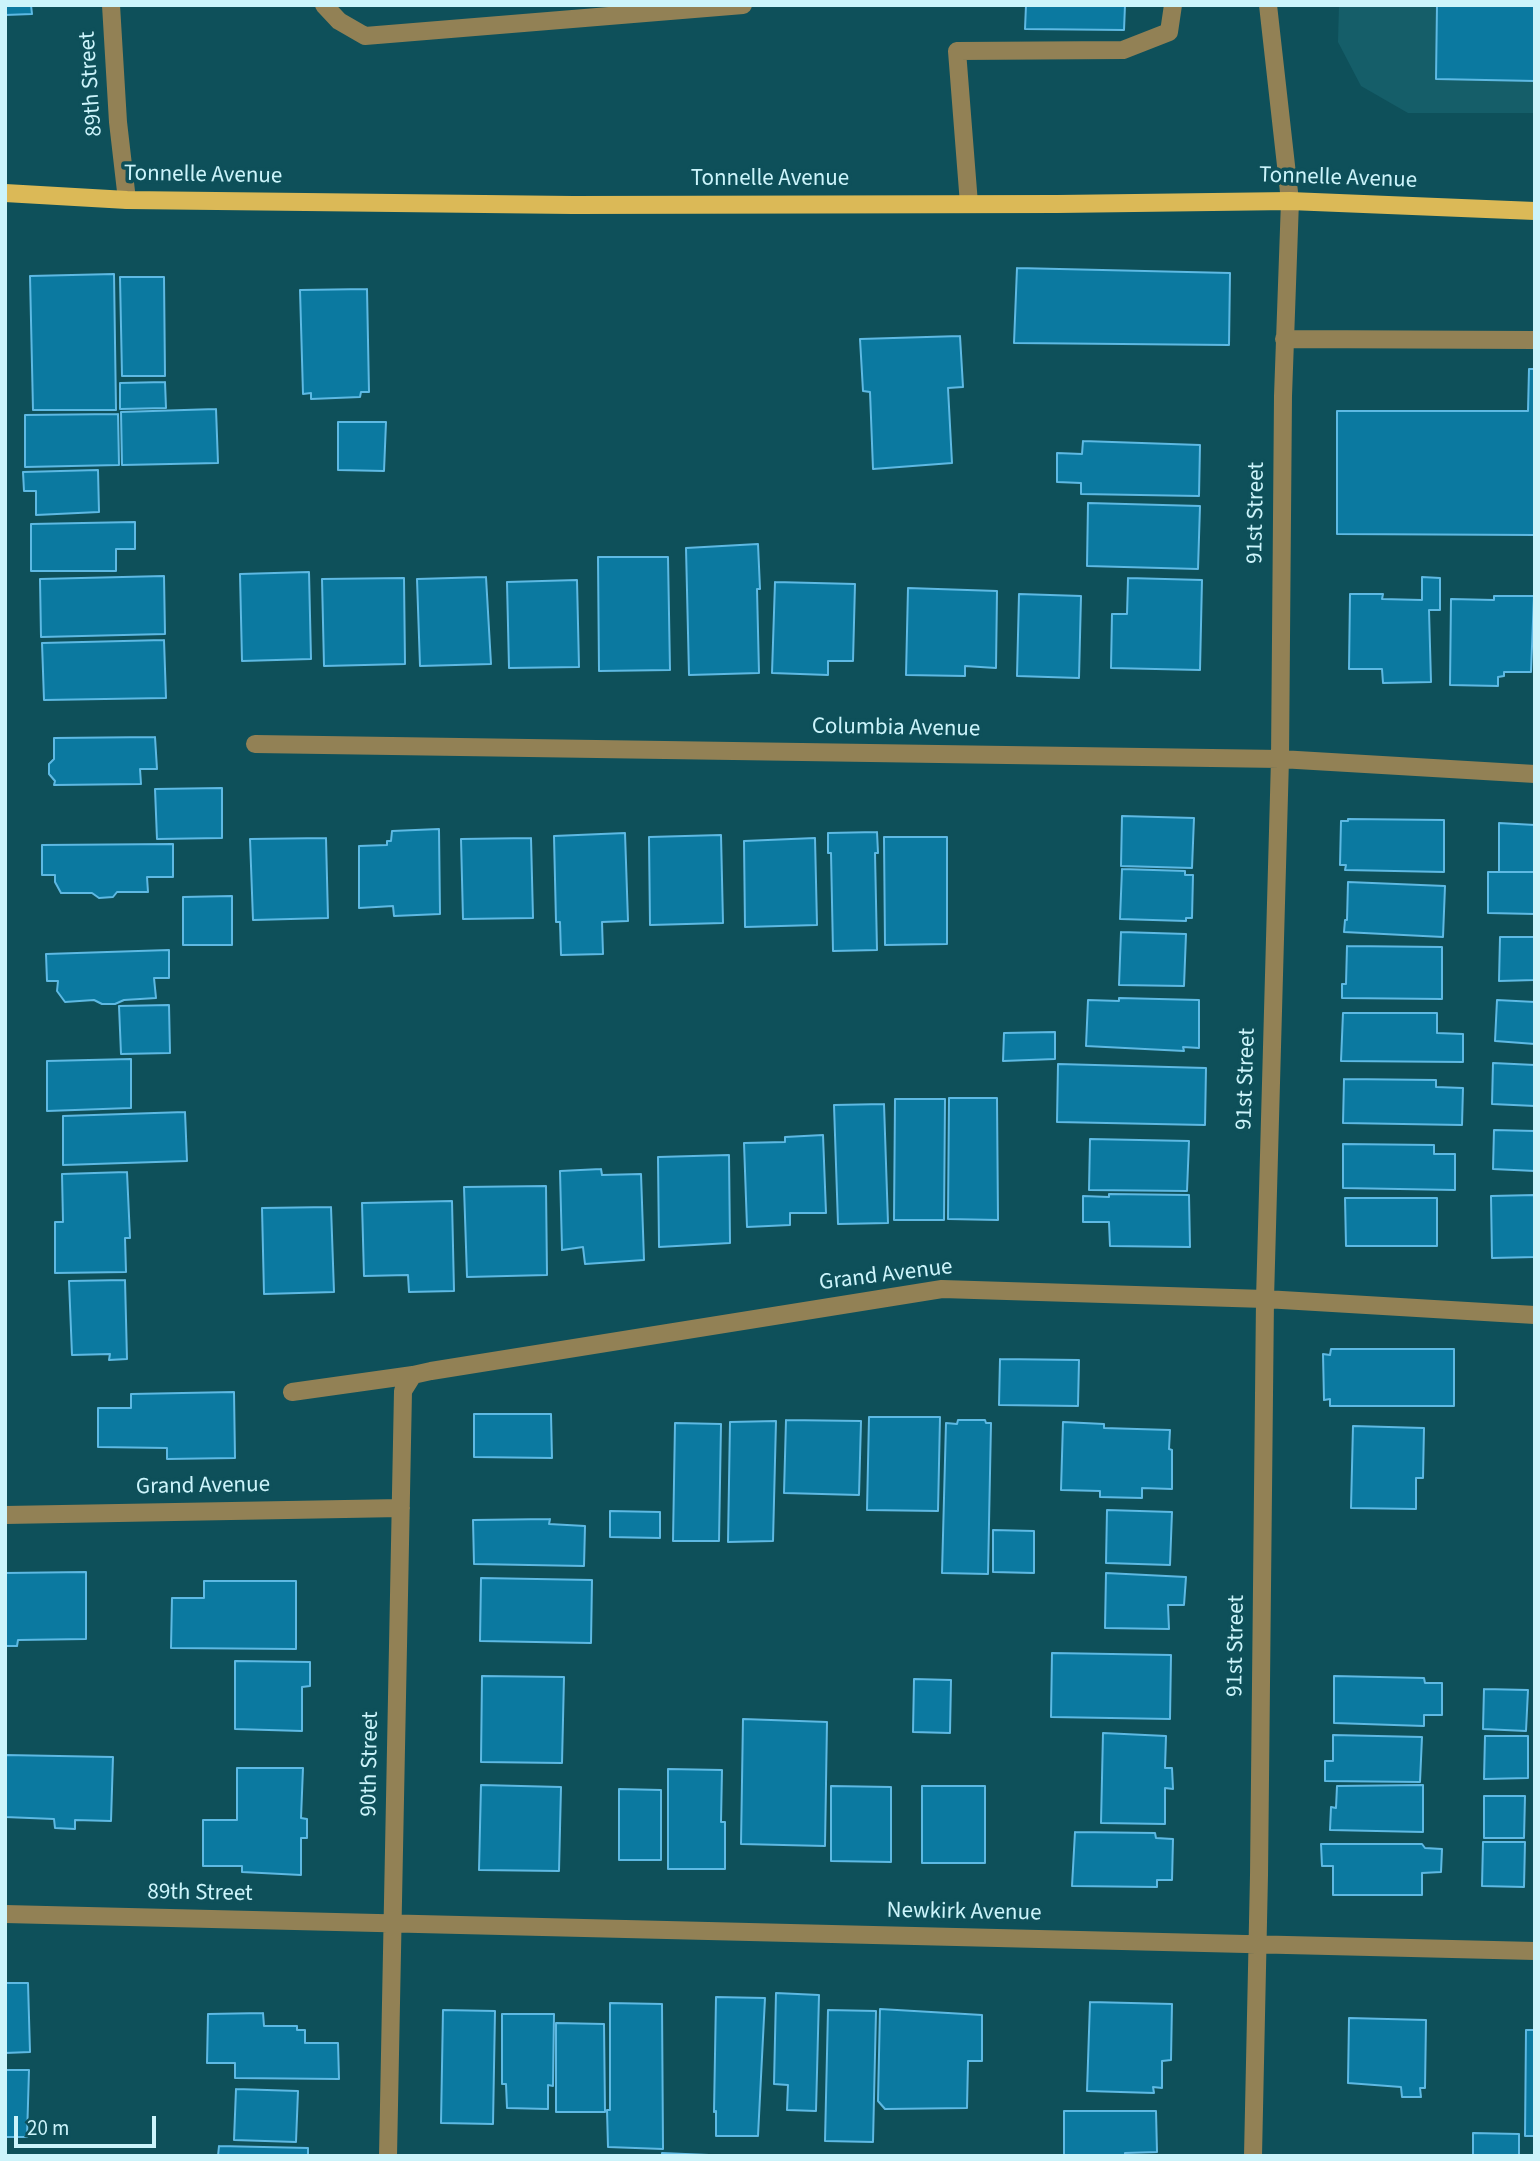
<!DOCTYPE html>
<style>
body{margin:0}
#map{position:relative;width:1540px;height:2161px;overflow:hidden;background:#0e505a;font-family:"Source Sans 3",sans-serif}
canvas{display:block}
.frame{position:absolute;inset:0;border:7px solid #ccf4fb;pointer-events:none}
.scale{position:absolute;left:14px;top:2116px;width:142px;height:32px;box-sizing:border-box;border:4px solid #ccf4fb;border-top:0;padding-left:9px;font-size:21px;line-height:24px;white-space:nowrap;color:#ccf4fb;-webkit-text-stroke:5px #0e505a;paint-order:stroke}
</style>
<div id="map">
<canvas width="1540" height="2161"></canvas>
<div class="frame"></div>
<div class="scale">20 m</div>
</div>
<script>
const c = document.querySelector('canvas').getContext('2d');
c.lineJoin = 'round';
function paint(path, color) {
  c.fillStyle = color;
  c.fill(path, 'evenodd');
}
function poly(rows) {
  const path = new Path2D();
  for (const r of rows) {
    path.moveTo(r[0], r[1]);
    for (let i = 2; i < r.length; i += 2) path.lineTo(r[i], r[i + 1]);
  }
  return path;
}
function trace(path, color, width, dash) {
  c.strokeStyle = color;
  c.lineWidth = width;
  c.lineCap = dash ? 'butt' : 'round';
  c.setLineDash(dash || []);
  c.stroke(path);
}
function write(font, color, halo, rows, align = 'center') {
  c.font = font + ' "Source Sans 3",sans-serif';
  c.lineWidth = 7;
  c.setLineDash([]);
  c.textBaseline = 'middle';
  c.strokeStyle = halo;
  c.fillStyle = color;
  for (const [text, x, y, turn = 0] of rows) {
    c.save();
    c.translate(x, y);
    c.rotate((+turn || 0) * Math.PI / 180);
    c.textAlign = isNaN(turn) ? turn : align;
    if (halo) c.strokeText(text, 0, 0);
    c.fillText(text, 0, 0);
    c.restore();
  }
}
paint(poly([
 [1339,5,1535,5,1535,113,1408,113,1361,86,1338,42]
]), '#155e69');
const building = poly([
 [5,5,31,5,32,14,5,15,5,5],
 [1026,5,1125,5,1124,30,1025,29,1026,5],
 [1437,5,1535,5,1535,81,1436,79,1437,5],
 [1017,268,1230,273,1229,345,1014,343,1017,268],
 [114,274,116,410,33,410,30,276,114,274],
 [120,277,164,277,165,376,122,376,120,277],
 [367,289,369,392,361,392,360,397,311,399,311,393,303,394,300,290,367,289],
 [960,336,963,387,948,388,952,463,873,469,870,392,863,391,860,339,960,336],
 [1529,369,1535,369,1535,535,1337,534,1337,411,1528,411,1529,369],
 [165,382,166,408,120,409,120,383,165,382],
 [216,409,218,463,122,465,121,412,216,409],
 [118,414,119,465,25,467,25,415,118,414],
 [338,422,386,422,384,471,338,470,338,422],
 [1083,441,1200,445,1199,496,1081,494,1081,483,1057,482,1057,453,1082,454,1083,441],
 [98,470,99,512,36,515,36,491,24,491,23,472,98,470],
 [1088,503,1200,506,1198,569,1087,566,1088,503],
 [135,522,135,549,116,549,116,571,31,571,31,524,135,522],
 [758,544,760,589,757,589,759,673,689,675,686,548,758,544],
 [598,557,668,557,670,670,599,671,598,557],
 [309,572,311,659,242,661,240,574,309,572],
 [164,576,165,634,41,637,40,579,164,576],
 [486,577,491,664,420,666,417,579,486,577],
 [1422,577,1440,578,1440,610,1429,610,1431,682,1383,683,1382,669,1349,669,1350,594,1383,594,1382,599,1422,600,1422,577],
 [404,578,405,664,324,666,322,579,404,578],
 [1128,578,1202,580,1200,670,1111,668,1112,614,1127,614,1128,578],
 [577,580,579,667,509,668,507,582,577,580],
 [775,582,855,584,853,661,828,661,828,675,772,673,775,582],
 [908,588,997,591,996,668,965,666,965,676,906,675,908,588],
 [1019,594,1081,596,1079,678,1017,676,1019,594],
 [1494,596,1534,596,1531,672,1504,672,1504,676,1498,677,1498,686,1450,685,1451,599,1494,600,1494,596],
 [164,640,166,698,44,700,42,643,164,640],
 [155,737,157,769,140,769,141,784,54,785,55,781,49,774,49,764,54,759,54,738,155,737],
 [222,788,222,838,157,839,155,789,222,788],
 [1122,816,1194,818,1192,868,1121,866,1122,816],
 [1348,819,1444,820,1444,872,1345,870,1346,865,1340,865,1341,821,1348,821,1348,819],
 [1499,823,1535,825,1535,872,1499,872,1499,823],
 [439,829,440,914,394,916,393,906,359,908,359,846,387,845,387,841,391,841,392,831,439,829],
 [877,832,878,853,875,853,877,950,833,951,831,853,828,853,828,833,877,832],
 [625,833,628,921,602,922,603,954,561,955,560,922,556,922,554,836,625,833],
 [721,835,723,923,650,925,649,837,721,835],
 [884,837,947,837,947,944,885,945,884,837],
 [326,838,328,918,253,920,250,839,326,838],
 [531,838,533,918,463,919,461,839,531,838],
 [815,838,817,925,745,927,744,841,815,838],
 [173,844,173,877,147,877,148,892,117,892,113,897,99,898,92,893,61,893,55,882,55,875,42,875,42,845,173,844],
 [1122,869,1185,871,1185,875,1193,875,1192,918,1186,918,1186,921,1120,919,1122,869],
 [1488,872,1535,872,1535,914,1488,913,1488,872],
 [1348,882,1445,886,1443,937,1344,932,1345,920,1347,920,1348,882],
 [232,896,232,945,183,945,183,897,232,896],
 [1121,932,1186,934,1184,986,1119,985,1121,932],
 [1500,937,1535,937,1535,980,1499,981,1500,937],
 [1347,946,1442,947,1442,999,1342,998,1342,984,1346,984,1347,946],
 [169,950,169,978,154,978,156,998,124,1000,115,1004,102,1004,94,1000,65,1002,57,991,58,981,47,981,46,954,169,950],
 [1119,998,1199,1000,1199,1048,1183,1047,1184,1051,1086,1046,1088,1000,1119,1001,1119,998],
 [1497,1000,1535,1002,1535,1044,1495,1041,1497,1000],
 [169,1005,170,1053,121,1054,119,1006,169,1005],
 [1343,1013,1437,1013,1437,1033,1463,1034,1463,1062,1341,1061,1343,1013],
 [1055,1032,1055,1059,1003,1061,1004,1033,1055,1032],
 [131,1059,131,1108,47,1111,47,1061,131,1059],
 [1493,1063,1535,1065,1535,1106,1492,1104,1493,1063],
 [1058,1064,1206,1068,1205,1125,1057,1122,1058,1064],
 [1344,1079,1436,1080,1436,1087,1463,1088,1462,1125,1343,1123,1344,1079],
 [949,1098,997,1098,998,1220,948,1219,949,1098],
 [895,1099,945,1099,944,1220,894,1220,895,1099],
 [884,1104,888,1223,838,1224,834,1105,884,1104],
 [185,1112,187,1161,63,1165,63,1116,185,1112],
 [1494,1130,1535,1131,1535,1171,1493,1169,1494,1130],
 [823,1135,826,1213,790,1213,790,1225,747,1227,744,1143,785,1142,785,1137,823,1135],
 [1090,1139,1189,1141,1187,1191,1089,1190,1090,1139],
 [1343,1144,1434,1145,1434,1154,1455,1154,1455,1190,1343,1188,1343,1144],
 [729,1155,730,1243,659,1247,658,1157,729,1155],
 [601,1169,602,1175,641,1174,644,1260,585,1264,583,1247,562,1250,560,1171,601,1169],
 [127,1172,130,1238,125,1238,126,1272,55,1273,55,1222,63,1222,62,1174,127,1172],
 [546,1186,547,1275,467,1277,464,1187,546,1186],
 [1109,1194,1189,1195,1190,1247,1110,1246,1109,1222,1083,1222,1083,1196,1109,1197,1109,1194],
 [1535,1195,1535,1257,1492,1258,1491,1196,1535,1195],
 [1345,1198,1437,1198,1437,1246,1346,1246,1345,1198],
 [452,1201,454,1291,409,1292,408,1275,364,1276,362,1203,452,1201],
 [331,1207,334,1292,264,1294,262,1208,331,1207],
 [125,1280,127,1359,109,1360,110,1354,72,1355,69,1281,125,1280],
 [1331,1349,1454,1349,1454,1406,1330,1406,1330,1399,1324,1400,1323,1354,1330,1355,1331,1349],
 [1000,1359,1079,1360,1078,1406,999,1405,1000,1359],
 [234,1392,235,1458,167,1459,167,1448,98,1447,98,1408,131,1408,131,1394,234,1392],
 [474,1414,551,1414,552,1458,474,1457,474,1414],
 [869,1417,940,1417,938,1511,867,1510,869,1417],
 [786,1420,861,1421,859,1495,784,1493,786,1420],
 [958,1420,985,1420,986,1423,991,1423,988,1574,942,1573,946,1423,957,1424,958,1420],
 [776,1421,773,1541,728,1542,730,1422,776,1421],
 [1063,1422,1104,1424,1104,1428,1170,1430,1169,1449,1172,1450,1172,1489,1142,1488,1142,1498,1100,1497,1100,1491,1061,1490,1063,1422],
 [675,1423,721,1424,719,1541,673,1541,675,1423],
 [1353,1426,1424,1428,1423,1478,1416,1478,1416,1509,1351,1508,1353,1426],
 [1107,1510,1172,1512,1170,1565,1106,1563,1107,1510],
 [610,1511,660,1512,660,1538,610,1537,610,1511],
 [550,1519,549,1524,585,1526,584,1566,474,1564,473,1520,550,1519],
 [993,1530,1034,1531,1034,1573,993,1572,993,1530],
 [86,1572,86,1639,18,1640,17,1646,5,1646,5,1573,86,1572],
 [1106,1573,1186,1577,1184,1605,1168,1605,1169,1629,1105,1628,1106,1573],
 [481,1578,592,1580,591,1643,480,1641,481,1578],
 [204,1581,296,1581,296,1649,171,1648,172,1598,204,1598,204,1581],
 [1052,1653,1171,1655,1170,1719,1051,1717,1052,1653],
 [235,1661,310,1662,310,1686,302,1687,302,1731,235,1729,235,1661],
 [482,1676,564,1677,562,1763,481,1762,482,1676],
 [1334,1676,1424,1678,1425,1683,1442,1683,1442,1715,1424,1715,1424,1726,1334,1723,1334,1676],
 [914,1679,951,1680,950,1733,913,1732,914,1679],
 [1484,1689,1528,1690,1526,1731,1483,1729,1484,1689],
 [743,1719,827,1722,825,1846,741,1844,743,1719],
 [1103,1733,1166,1736,1165,1768,1172,1768,1173,1789,1165,1788,1165,1824,1101,1823,1103,1733],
 [1333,1735,1422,1737,1420,1782,1325,1781,1325,1761,1333,1761,1333,1735],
 [1485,1736,1528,1736,1528,1778,1484,1779,1485,1736],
 [5,1755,113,1757,111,1821,75,1820,75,1829,55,1828,54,1819,5,1817,5,1755],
 [237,1768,303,1768,301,1818,307,1819,307,1838,301,1838,301,1875,242,1872,242,1866,203,1866,203,1820,237,1820,237,1768],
 [668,1769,722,1770,721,1822,725,1822,725,1869,668,1869,668,1769],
 [481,1785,561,1787,559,1871,479,1870,481,1785],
 [1423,1785,1423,1832,1330,1830,1331,1807,1336,1808,1337,1786,1423,1785],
 [831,1786,891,1787,891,1862,831,1861,831,1786],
 [922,1786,985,1786,985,1863,922,1863,922,1786],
 [619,1789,661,1790,661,1860,619,1860,619,1789],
 [1484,1796,1525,1796,1524,1838,1484,1838,1484,1796],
 [1075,1832,1155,1833,1156,1838,1173,1839,1172,1880,1157,1880,1157,1887,1072,1886,1075,1832],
 [1483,1842,1525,1842,1524,1887,1482,1886,1483,1842],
 [1321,1844,1422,1844,1425,1848,1442,1849,1441,1872,1422,1873,1422,1895,1333,1895,1333,1866,1322,1866,1321,1844],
 [5,1983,28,1983,30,2052,5,2053,5,1983],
 [776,1993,819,1995,816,2111,787,2110,788,2085,774,2084,776,1993],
 [716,1997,765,1998,758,2136,716,2136,716,2111,714,2112,716,1997],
 [1090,2002,1172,2004,1171,2060,1162,2061,1162,2088,1153,2087,1154,2093,1087,2091,1090,2002],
 [610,2003,662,2004,663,2149,608,2147,607,2110,610,2110,610,2003],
 [880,2009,982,2015,982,2061,968,2061,967,2108,885,2109,878,2101,880,2009],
 [443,2010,495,2011,493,2124,441,2123,443,2010],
 [828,2010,876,2011,873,2142,825,2141,828,2010],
 [263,2013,264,2026,297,2026,297,2030,305,2030,305,2043,338,2043,339,2079,235,2078,235,2063,207,2063,208,2014,263,2013],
 [502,2014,554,2014,553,2086,548,2085,548,2109,507,2108,506,2084,502,2084,502,2014],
 [1349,2018,1426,2020,1425,2088,1420,2088,1421,2097,1402,2097,1401,2087,1348,2083,1349,2018],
 [556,2023,604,2024,605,2112,556,2112,556,2023],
 [1526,2030,1535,2030,1535,2136,1525,2136,1526,2030],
 [5,2070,29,2070,27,2137,5,2137,5,2070],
 [236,2089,298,2091,296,2142,234,2140,236,2089],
 [1064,2111,1156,2111,1157,2152,1125,2153,1125,2156,1064,2156,1064,2111],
 [1473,2133,1519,2134,1519,2156,1473,2156,1473,2133],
 [219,2146,308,2148,308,2156,218,2156,219,2146],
 [662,2153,709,2155,709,2156,662,2156,662,2153]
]);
paint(building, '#0b79a0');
trace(building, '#5eb9e3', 2);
trace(poly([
 [111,5,118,122,127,200],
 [324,5,339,21,365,36,743,5],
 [969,204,957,51,1123,50,1169,32,1173,5],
 [1284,339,1535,340],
 [255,744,1280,759,1535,774],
 [292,1392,413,1375,431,1371,942,1289,1265,1299,1535,1315],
 [5,1515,401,1508],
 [5,1914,1535,1951],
 [388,2156,403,1391,413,1375],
 [1253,2156,1259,1875,1265,1299,1280,759,1283,396,1290,201,1268,5]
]), '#928155', 18);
trace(poly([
 [5,193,127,200,573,205,1057,204,1290,201,1535,211]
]), '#dbb957', 18);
write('23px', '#ccf4fb', '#0e505a', [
 ["89th Street",92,84,-94],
 ["Tonnelle Avenue",203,176,1],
 ["Tonnelle Avenue",1338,179,2],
 ["Tonnelle Avenue",770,180],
 ["91st Street",1257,513,-89],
 ["Columbia Avenue",896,729,1],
 ["91st Street",1247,1079,-88],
 ["Grand Avenue",886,1276,-7],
 ["Grand Avenue",203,1487,-1],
 ["91st Street",1237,1646,-89],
 ["90th Street",371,1764,-89],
 ["89th Street",200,1894,1],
 ["Newkirk Avenue",964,1913,1]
]);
</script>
